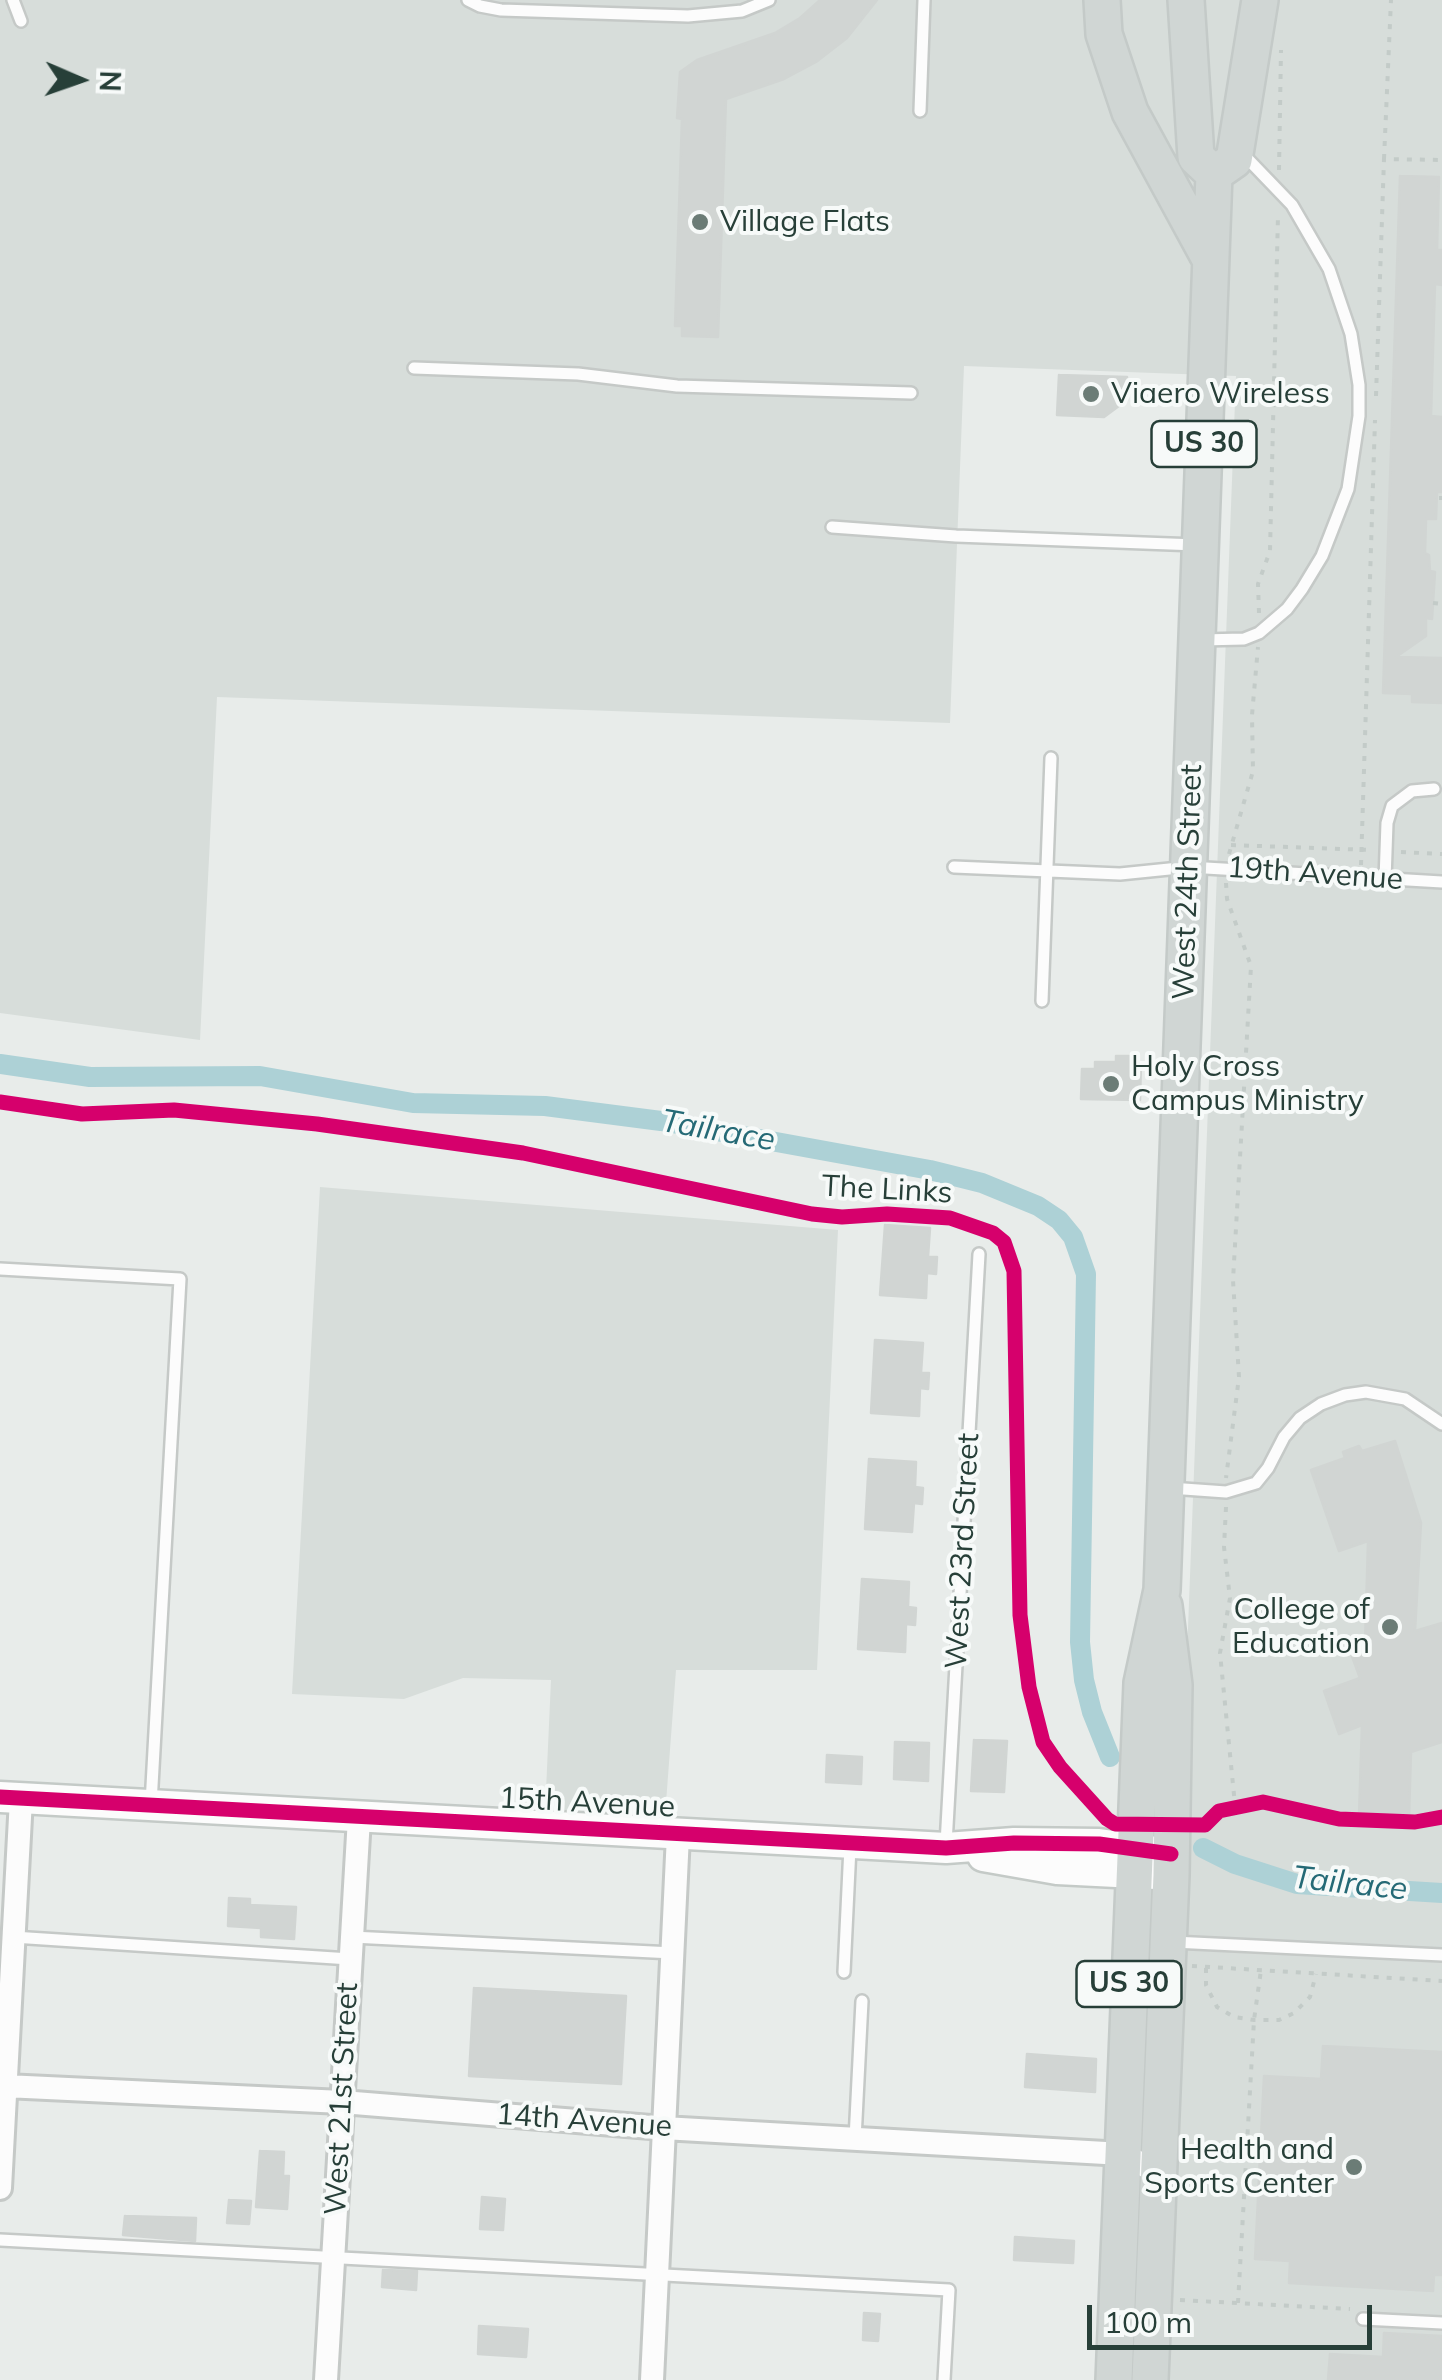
<!DOCTYPE html>
<style>
body{margin:0}
#map{position:relative;width:1442px;height:2380px;overflow:hidden;background:#e8ecea;font-family:Mulish,sans-serif}
canvas{display:block}
.north{position:absolute;left:30px;top:30px;width:100px;height:100px;-webkit-text-stroke:8px #f7faf9;paint-order:stroke;rotate:92deg;font-size:28px;font-weight:700;line-height:40px;text-align:center;color:#273f38}
.north::after{content:'';display:block;margin:auto;width:35px;height:45px;background:#273f38;clip-path:polygon(50% 0,100% 100%,50% 72%,0 100%)}
.scale{position:absolute;left:1087px;top:2305px;width:285px;height:45px;box-sizing:border-box;border:5px solid #273f38;border-top:0;padding-left:12px;font-size:30px;line-height:35px;white-space:nowrap;color:#273f38;-webkit-text-stroke:8px #f7faf9;paint-order:stroke}
</style>
<div id="map">
<canvas width="1442" height="2380"></canvas>
<div class="north">N</div>
<div class="scale">100 m</div>
</div>
<script>
const c = document.querySelector('canvas').getContext('2d');
c.lineJoin = 'round';
function paint(path, color) {
  c.fillStyle = color;
  c.fill(path, 'evenodd');
}
function poly(rows) {
  const path = new Path2D();
  for (const r of rows) {
    path.moveTo(r[0], r[1]);
    for (let i = 2; i < r.length; i += 2) path.lineTo(r[i], r[i + 1]);
  }
  return path;
}
function trace(path, color, width, dash) {
  c.strokeStyle = color;
  c.lineWidth = width;
  c.lineCap = dash ? 'butt' : 'round';
  c.setLineDash(dash || []);
  c.stroke(path);
}
function write(font, color, halo, rows, align = 'center') {
  c.font = font + ' Mulish,sans-serif';
  c.lineWidth = 8;
  c.setLineDash([]);
  c.textBaseline = 'middle';
  c.strokeStyle = halo;
  c.fillStyle = color;
  for (const [text, x, y, turn = 0] of rows) {
    c.save();
    c.translate(x, y);
    c.rotate((+turn || 0) * Math.PI / 180);
    c.textAlign = isNaN(turn) ? turn : align;
    if (halo) c.strokeText(text, 0, 0);
    c.fillText(text, 0, 0);
    c.restore();
  }
}
paint(poly([
 [0,0,1442,0,1442,2380,1167,2380,1188,1628,1236,376,964,366,950,723,217,697,200,1040,0,1013],
 [320,1187,838,1230,817,1670,676,1670,665,1816,545,1813,551,1680,463,1678,404,1699,292,1694]
]), '#d7ddda');
trace(poly([
 [0,1064,90,1077,260,1076,413,1103,545,1106,661,1121,930,1170,982,1183,1038,1206,1059,1220,1073,1237,1086,1274,1080,1642,1084,1680,1092,1712,1110,1757],
 [1203,1848,1235,1864,1297,1884,1442,1893]
]), '#add1d6', 20);
const building = poly([
 [820,0,877,0,847,38,816,62,784,79,726,99,718,337,682,336,682,326,675,326,682,119,677,118,680,72,697,60,775,33,800,18,820,0],
 [1400,176,1439,177,1437,250,1442,250,1442,285,1435,284,1431,416,1442,417,1442,492,1437,492,1436,519,1426,519,1425,553,1429,555,1430,571,1435,572,1432,619,1426,618,1426,636,1396,657,1442,658,1442,703,1412,702,1412,694,1383,693,1400,176],
 [1059,375,1127,377,1127,400,1104,417,1057,415,1059,375],
 [1116,1056,1134,1056,1133,1063,1141,1063,1140,1100,1081,1099,1082,1069,1095,1069,1095,1062,1116,1062,1116,1056],
 [885,1225,930,1228,928,1257,937,1257,936,1274,927,1273,926,1298,880,1295,885,1225],
 [875,1340,923,1343,921,1373,929,1373,928,1389,920,1388,919,1416,871,1413,875,1340],
 [1395,1441,1421,1523,1415,1631,1442,1623,1442,1742,1411,1752,1409,1817,1359,1815,1362,1725,1339,1734,1324,1691,1360,1678,1350,1651,1365,1645,1368,1541,1339,1551,1311,1470,1345,1458,1343,1452,1359,1446,1362,1451,1395,1441],
 [869,1459,916,1462,915,1487,923,1488,922,1504,914,1503,912,1532,865,1529,869,1459],
 [862,1579,909,1582,908,1607,916,1608,915,1625,906,1624,905,1652,858,1649,862,1579],
 [974,1740,1007,1741,1004,1792,971,1791,974,1740],
 [895,1742,929,1743,928,1781,894,1779,895,1742],
 [827,1755,862,1757,861,1784,826,1782,827,1755],
 [229,1898,250,1899,250,1905,296,1907,294,1939,261,1937,261,1928,228,1926,229,1898],
 [474,1988,626,1996,621,2084,469,2076,474,1988],
 [1323,2046,1442,2052,1442,2275,1434,2275,1433,2291,1289,2283,1290,2261,1255,2259,1264,2076,1321,2079,1323,2046],
 [1027,2054,1096,2059,1095,2092,1025,2087,1027,2054],
 [260,2151,284,2152,283,2176,289,2176,287,2209,256,2207,260,2151],
 [482,2197,505,2199,503,2230,480,2229,482,2197],
 [229,2200,251,2201,249,2224,227,2223,229,2200],
 [125,2216,196,2218,195,2241,123,2235,125,2216],
 [1015,2237,1074,2241,1073,2263,1014,2260,1015,2237],
 [383,2270,417,2271,416,2290,382,2287,383,2270],
 [864,2313,880,2314,878,2341,863,2340,864,2313],
 [479,2326,528,2329,526,2357,478,2354,479,2326],
 [1384,2333,1442,2336,1442,2380,1328,2380,1330,2354,1383,2357,1384,2333]
]);
paint(building, '#d1d5d3');
trace(building, '#d1d5d3', 2.5);
const lane = poly([
 [13,0,21,21],
 [468,0,480,6,501,10,688,16,742,11,769,0],
 [920,111,924,0],
 [414,368,578,374,677,386,911,393],
 [832,527,956,536,1197,545],
 [1201,640,1244,639,1259,633,1287,609,1302,589,1322,556,1348,489,1359,416,1359,385,1351,334,1329,269,1292,205,1243,154],
 [954,867,1120,874,1189,867,1442,882],
 [1385,880,1387,823,1392,806,1412,791,1434,789],
 [1042,1001,1051,758],
 [0,1269,180,1279,151,1804],
 [1170,1488,1226,1492,1256,1483,1268,1468,1284,1437,1300,1418,1321,1404,1345,1395,1366,1392,1405,1399,1442,1424],
 [946,1844,979,1254],
 [13,1937,350,1959],
 [352,1937,673,1953],
 [1173,1942,1442,1955],
 [844,1972,850,1847],
 [855,2139,862,2001],
 [0,2240,949,2290,944,2380],
 [1363,2319,1442,2323]
]);
const street = poly([
 [5,2086,342,2102,663,2128,1123,2154,1158,2173],
 [0,2188,21,1799],
 [326,2380,359,1818],
 [652,2380,678,1835]
]);
const secondary = poly([
 [0,1797,946,1848,1014,1843,1099,1844,1171,1854],
 [983,1856,1057,1869,1156,1874]
]);
const primary = poly([
 [1102,0,1104,34,1130,112,1210,259],
 [1214,174,1234,160,1260,0],
 [1114,2380,1142,1683,1162,1590,1214,174,1196,157,1186,0],
 [1150,2380,1171,1875,1174,1685,1164,1606]
]);
trace(lane, '#c5c9c7', 16);
trace(street, '#c5c9c7', 28);
trace(secondary, '#c4cac7', 35);
trace(primary, '#c4cac8', 40);
trace(poly([
 [1384,159,1391,0],
 [1279,170,1281,50],
 [1376,396,1384,159,1442,160],
 [1439,498,1442,498],
 [1433,603,1442,604],
 [1259,613,1258,584,1270,551,1278,215],
 [1231,845,1371,850],
 [1401,852,1442,854],
 [1229,854,1253,771,1252,715,1258,647],
 [1361,865,1375,420],
 [1226,883,1227,899,1251,966,1233,1280,1239,1377,1226,1478],
 [1226,1507,1224,1547,1230,1598,1220,1653,1235,1805],
 [1192,1966,1442,1981],
 [1206,1968,1206,1985,1217,2007,1234,2017,1254,2020,1279,2020,1294,2013,1310,1997,1316,1974],
 [1180,2300,1350,2309],
 [1238,2303,1254,2020,1261,1970]
]), '#c3cbc8', 4, [5, 8]);
trace(lane, '#fcfcfc', 11);
trace(street, '#fcfcfc', 22);
trace(secondary, '#fcfcfc', 30);
trace(primary, '#d0d6d4', 35);
trace(poly([
 [0,1102,82,1114,174,1110,317,1124,523,1153,812,1214,842,1217,887,1214,950,1218,993,1233,1004,1242,1014,1271,1020,1615,1029,1687,1043,1742,1060,1767,1107,1819,1115,1824,1205,1825,1219,1811,1263,1802,1339,1819,1415,1822,1442,1817],
 [0,1797,946,1848,1014,1843,1099,1844,1171,1854]
]), '#d6006c', 15);
for (const [x, y, r, color] of [
 [700,222,10,"#6b7c76"],
 [1091,394,10,"#6b7c76"],
 [1111,1084,10,"#6b7c76"],
 [1390,1627,10,"#6b7c76"],
 [1354,2167,10,"#6b7c76"]
]) {
  const dot = new Path2D();
  dot.arc(x, y, r, 0, 2 * Math.PI);
  c.fillStyle = color;
  c.fill(dot);
  trace(dot, '#f7faf9', 4);
}
for (const [x, y, w] of [
 [1204,444,105],
 [1129,1984,105]
]) {
  const box = new Path2D();
  box.roundRect(x - w / 2, y - 23, w, 46, 8);
  c.fillStyle = '#f7faf9';
  c.fill(box);
  trace(box, '#273f38', 2.5);
}
write('bold 28px', '#273f38', null, [
 ["US 30",1204,444],
 ["US 30",1129,1984]
]);
write('30px', '#273f38', '#f7faf9', [
 ["Village Flats",720,222],
 ["Viaero Wireless",1111,394],
 ["Holy Cross",1131,1067],
 ["Campus Ministry",1131,1101],
 ["College of",1370,1610,"right"],
 ["Education",1370,1644,"right"],
 ["Health and",1334,2150,"right"],
 ["Sports Center",1334,2184,"right"]
], 'left');
write('30px', '#273f38', '#f7faf9', [
 ["19th Avenue",1315,874,4],
 ["West 24th Street",1188,882,-88],
 ["The Links",887,1190,3],
 ["West 23rd Street",963,1551,-87],
 ["15th Avenue",587,1803,3],
 ["West 21st Street",342,2099,-87],
 ["14th Avenue",584,2121,4]
]);
write('italic 32px', '#256a76', '#f7faf9', [
 ["Tailrace",718,1131,10],
 ["Tailrace",1350,1884,6]
]);
</script>
